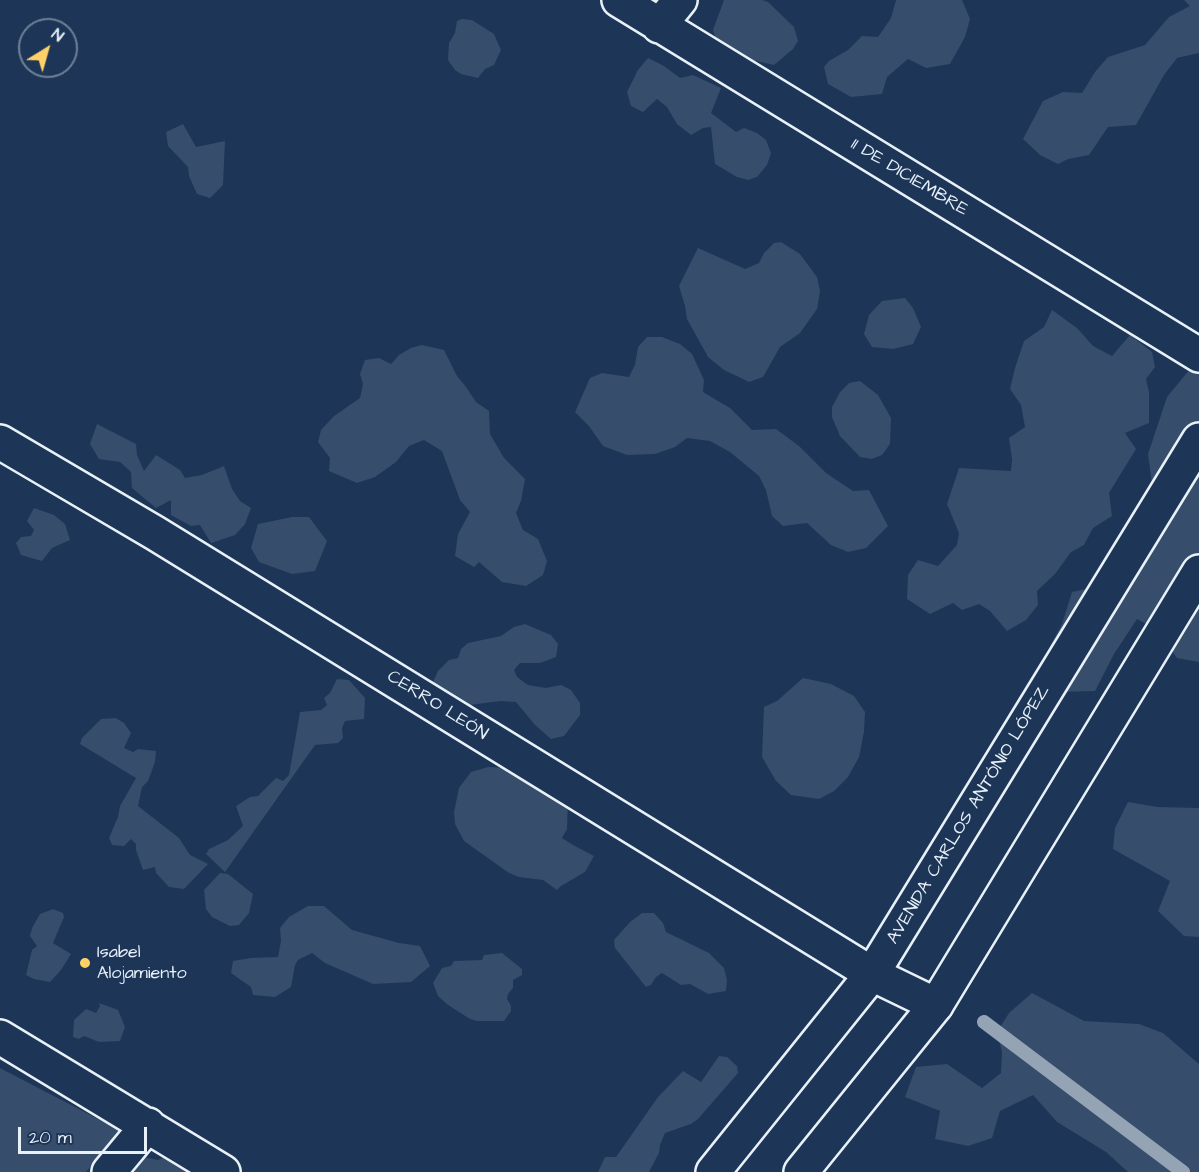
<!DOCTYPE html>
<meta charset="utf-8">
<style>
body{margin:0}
#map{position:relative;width:1199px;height:1172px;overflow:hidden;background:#1d3557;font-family:"Architects Daughter",sans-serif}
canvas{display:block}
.north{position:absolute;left:18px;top:18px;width:60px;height:60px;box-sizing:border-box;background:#1d3557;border:2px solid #6e8097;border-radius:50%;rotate:37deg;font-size:16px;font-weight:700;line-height:24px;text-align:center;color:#e8f1f8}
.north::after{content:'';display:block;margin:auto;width:21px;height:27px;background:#ffd166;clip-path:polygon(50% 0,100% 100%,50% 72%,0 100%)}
.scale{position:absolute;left:18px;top:1127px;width:129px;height:27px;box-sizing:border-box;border:3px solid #e8f1f8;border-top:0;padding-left:8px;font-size:18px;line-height:21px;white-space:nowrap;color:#e8f1f8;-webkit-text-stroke:4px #1d3557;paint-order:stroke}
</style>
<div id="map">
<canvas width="1199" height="1172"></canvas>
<div class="north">N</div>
<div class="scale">20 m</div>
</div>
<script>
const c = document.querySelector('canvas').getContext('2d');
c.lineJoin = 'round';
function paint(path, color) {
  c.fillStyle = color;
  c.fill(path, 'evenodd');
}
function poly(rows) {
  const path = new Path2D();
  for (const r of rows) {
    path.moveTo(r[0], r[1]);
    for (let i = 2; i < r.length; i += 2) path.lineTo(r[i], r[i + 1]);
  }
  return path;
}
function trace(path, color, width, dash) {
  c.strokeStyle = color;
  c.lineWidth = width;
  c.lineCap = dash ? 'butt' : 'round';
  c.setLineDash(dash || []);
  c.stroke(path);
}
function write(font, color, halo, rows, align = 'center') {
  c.font = font + ' "Architects Daughter",sans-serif';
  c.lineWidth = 5;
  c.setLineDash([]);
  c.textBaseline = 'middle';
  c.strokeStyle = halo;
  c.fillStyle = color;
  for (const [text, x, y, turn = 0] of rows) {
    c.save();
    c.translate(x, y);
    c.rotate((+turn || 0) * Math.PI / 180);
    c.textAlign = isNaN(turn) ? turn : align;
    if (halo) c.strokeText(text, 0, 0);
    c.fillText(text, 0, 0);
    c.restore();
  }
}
paint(poly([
 [724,0,762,0,768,2,794,27,798,41,793,49,774,65,734,56,718,46,713,30],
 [896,0,962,0,970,19,965,37,950,64,926,68,908,59,887,77,882,94,851,97,828,84,824,67,829,61,848,50,862,36,878,37,891,18],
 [1184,0,1199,0,1199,53,1177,58,1164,75,1136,125,1108,127,1089,155,1068,159,1058,164,1040,155,1023,139,1043,101,1063,92,1082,93,1095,72,1108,57,1145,45,1169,17,1190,6],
 [462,19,472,20,494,34,501,50,494,65,485,69,478,78,461,74,455,70,448,60,449,43,455,33,457,21],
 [648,58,664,66,680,78,693,75,721,88,711,113,736,132,744,128,757,133,766,140,771,153,767,165,757,177,748,180,737,177,715,164,711,127,703,128,691,135,677,124,667,107,657,99,643,112,631,106,627,92,638,70],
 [183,124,196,147,225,141,223,185,210,198,197,194,189,176,188,167,168,146,166,132],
 [781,242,800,254,817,277,820,291,817,309,800,333,780,347,763,377,749,382,724,370,708,357,687,319,685,306,679,286,698,248,745,269,759,263,764,253,774,243],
 [905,298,913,308,921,327,913,344,893,349,872,347,864,334,869,315,882,301],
 [1052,310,1077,328,1093,346,1112,356,1130,335,1152,352,1155,367,1146,379,1149,392,1149,423,1125,433,1136,449,1109,493,1112,516,1093,528,1084,545,1071,552,1055,574,1037,591,1038,605,1026,620,1007,631,990,611,979,604,962,610,953,603,930,614,907,599,908,575,918,560,938,566,957,545,959,533,947,504,959,468,1011,471,1012,459,1009,438,1025,427,1021,405,1010,389,1015,368,1024,341,1044,327],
 [647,337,662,337,680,344,692,354,704,380,703,392,730,408,752,430,776,429,799,446,826,473,853,491,869,490,888,526,866,548,848,552,831,545,807,523,783,526,772,516,766,490,759,476,730,452,710,441,687,438,675,447,655,454,627,455,603,446,589,426,575,412,590,378,602,373,629,377,635,365,638,347],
 [422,345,444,350,457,376,466,387,476,402,489,411,490,434,504,458,525,479,521,501,516,513,523,530,538,539,547,561,543,575,526,586,502,582,479,562,474,567,455,556,458,534,470,512,460,500,442,451,424,440,409,446,396,462,375,477,357,483,329,471,330,458,318,442,321,430,334,416,360,398,363,384,360,374,365,360,379,358,391,364,399,355,411,348],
 [1199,358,1199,662,1177,658,1157,630,1137,619,1114,654,1095,691,1057,692,1044,668,1050,647,1062,624,1072,592,1109,584,1155,507,1148,454,1167,397],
 [860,381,878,395,891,418,890,444,882,455,872,459,860,457,840,436,832,417,832,407,840,392,849,383],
 [97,424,136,444,137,455,144,471,156,455,180,470,185,478,202,475,224,466,232,489,240,501,251,508,245,524,235,535,211,543,200,525,191,526,171,515,171,500,156,508,132,488,131,472,120,462,99,459,90,444],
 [34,508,54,515,65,524,70,540,52,548,42,561,21,555,16,543,21,537,31,536,34,530,27,521],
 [292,517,309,517,327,541,315,571,292,574,259,562,251,548,258,524],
 [525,624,551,635,558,644,556,657,540,663,520,663,514,670,517,677,528,685,546,688,561,685,571,690,580,703,580,715,564,736,551,739,535,725,516,702,501,701,461,706,448,699,433,682,438,671,449,660,458,658,461,649,468,643,501,636,514,627],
 [803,678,831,684,854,696,865,712,864,732,859,757,848,777,834,791,819,799,791,795,776,781,762,757,764,707,777,701],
 [337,679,349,680,365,698,364,719,345,721,342,728,343,738,338,743,315,745,225,872,206,854,209,849,228,840,243,826,236,806,250,797,258,796,276,778,283,781,289,775,300,712,321,710,327,705,324,698,330,693],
 [116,718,124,723,131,733,124,748,133,752,138,749,156,751,155,762,148,781,142,787,138,806,179,838,190,855,208,864,184,889,169,887,156,873,155,867,143,870,136,850,136,844,131,839,124,846,112,845,109,838,118,817,120,806,136,778,80,744,82,738,101,719],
 [488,767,512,768,568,799,567,829,562,838,573,845,594,856,585,872,561,886,557,890,543,880,519,877,509,873,464,841,455,824,454,812,459,788,471,772],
 [1128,802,1157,807,1199,808,1199,937,1184,936,1158,911,1170,881,1113,849,1115,828],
 [220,873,228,874,253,894,249,913,239,925,230,926,212,917,206,909,204,890],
 [308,906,324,906,352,930,399,943,420,946,430,966,411,982,373,984,325,963,312,953,298,960,295,965,291,987,275,997,253,995,251,987,231,973,233,961,251,958,278,957,281,941,280,928,289,917],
 [53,909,63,913,64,917,53,943,71,954,61,970,50,982,34,979,26,975,32,950,37,946,30,936,32,928,40,914],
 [642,913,654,913,663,923,666,932,709,953,724,968,727,980,726,991,708,994,690,984,681,985,662,973,656,977,651,985,646,987,615,948,614,940,630,922],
 [502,953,522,969,522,975,513,980,513,988,508,994,507,999,511,1006,511,1011,504,1021,477,1021,470,1019,448,1005,438,996,433,983,442,968,451,966,454,961,482,960,484,955],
 [1032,993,1084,1021,1139,1024,1163,1033,1199,1064,1199,1172,1128,1172,1106,1152,1057,1122,1033,1095,1000,1111,992,1138,968,1146,935,1139,940,1111,905,1097,916,1067,947,1064,982,1088,1001,1073,1002,1052,997,1032,1009,1013],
 [99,1003,118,1010,125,1027,120,1041,99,1042,84,1036,79,1039,73,1037,74,1020,86,1009,96,1013,100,1006],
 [719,1056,727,1057,737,1066,738,1073,698,1119,691,1124,665,1133,660,1145,659,1153,649,1172,598,1172,605,1157,616,1157,658,1097,683,1071,701,1082],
 [0,1068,121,1131,86,1172,0,1172],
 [134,1155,158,1160,169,1155,207,1172,96,1172]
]), '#374d6c');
trace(poly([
 [984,1022,1183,1172]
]), '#95a4b5', 14);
const minor = poly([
 [619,0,1199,355],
 [659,26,680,0],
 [0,442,155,533,872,974,936,1005],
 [0,1037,223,1172],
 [109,1172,148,1125]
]);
const secondary = poly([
 [713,1172,872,974,1199,440],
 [801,1172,936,1005,1199,572]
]);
trace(minor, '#e8f1f8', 38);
trace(secondary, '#e8f1f8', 38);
trace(minor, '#1d3557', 33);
trace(secondary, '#1d3557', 33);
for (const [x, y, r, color] of [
 [85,963,6,"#ffd166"]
]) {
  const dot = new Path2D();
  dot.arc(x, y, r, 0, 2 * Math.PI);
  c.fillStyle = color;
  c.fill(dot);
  trace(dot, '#1d3557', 2);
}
write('18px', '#e8f1f8', '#1d3557', [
 ["11 DE DICIEMBRE",909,178,31],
 ["CERRO LEÓN",437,706,32],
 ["AVENIDA CARLOS ANTÓNIO LÓPEZ",969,815,-59]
]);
write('18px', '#e8f1f8', '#1d3557', [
 ["Isabel",97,953],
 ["Alojamiento",97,974]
], 'left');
</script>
